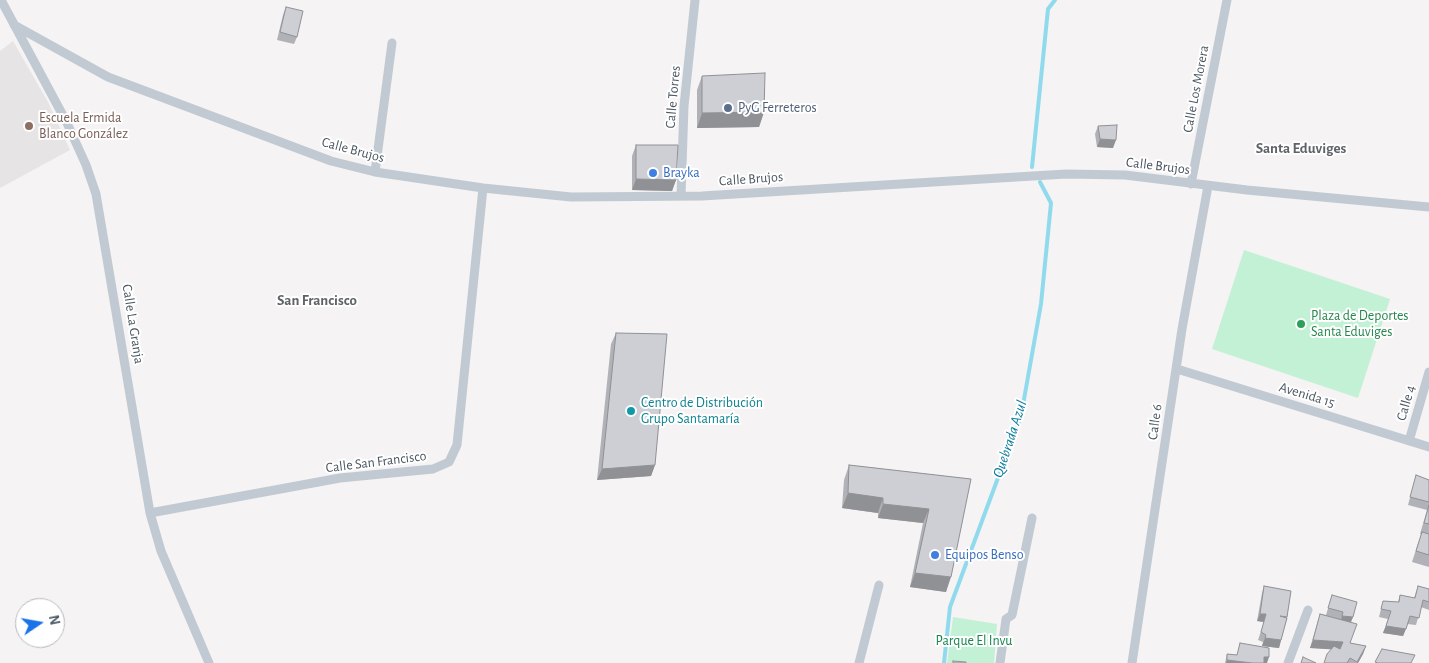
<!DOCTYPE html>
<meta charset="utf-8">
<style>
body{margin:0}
#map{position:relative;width:1429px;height:663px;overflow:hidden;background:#f5f3f3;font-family:"Alegreya Sans",sans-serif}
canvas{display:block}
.north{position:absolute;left:15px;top:598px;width:50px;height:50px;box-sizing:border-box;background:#fff;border:1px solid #b7bbc0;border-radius:50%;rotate:78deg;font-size:14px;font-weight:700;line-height:20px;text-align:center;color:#4a5661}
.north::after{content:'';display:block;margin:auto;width:18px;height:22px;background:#1a73e8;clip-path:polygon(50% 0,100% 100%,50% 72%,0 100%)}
</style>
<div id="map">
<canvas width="1429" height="663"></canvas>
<div class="north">N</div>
</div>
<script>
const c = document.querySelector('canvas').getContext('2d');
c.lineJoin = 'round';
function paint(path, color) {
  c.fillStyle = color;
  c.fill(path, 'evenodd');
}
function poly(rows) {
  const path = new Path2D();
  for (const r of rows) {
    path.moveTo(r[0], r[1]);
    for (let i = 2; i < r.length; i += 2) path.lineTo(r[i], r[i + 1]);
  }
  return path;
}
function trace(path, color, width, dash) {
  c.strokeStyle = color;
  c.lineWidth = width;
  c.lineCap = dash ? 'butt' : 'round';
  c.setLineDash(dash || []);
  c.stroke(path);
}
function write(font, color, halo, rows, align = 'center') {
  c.font = font + ' "Alegreya Sans",sans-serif';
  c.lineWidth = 4;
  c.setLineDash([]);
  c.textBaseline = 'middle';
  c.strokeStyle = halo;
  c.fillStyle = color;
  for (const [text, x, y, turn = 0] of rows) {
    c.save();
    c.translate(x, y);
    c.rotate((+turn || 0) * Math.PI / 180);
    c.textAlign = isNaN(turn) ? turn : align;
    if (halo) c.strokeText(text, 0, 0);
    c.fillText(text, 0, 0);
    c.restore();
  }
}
paint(poly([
 [13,41,48,102,70,150,0,188,0,51]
]), '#e6e4e5');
paint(poly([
 [1244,250,1390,299,1358,398,1212,349],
 [953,617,997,624,994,663,947,663]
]), '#c3f1d5');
trace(poly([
 [1032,167,1048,9,1055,0],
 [944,663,950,607,1021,416,1041,304,1051,203,1040,182]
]), '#90daee', 4);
trace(poly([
 [1,0,67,123,86,165,96,194,150,513,161,551,209,663],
 [14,25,108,77,331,161,375,172,483,188,571,197,702,196,1066,174,1125,175,1247,190,1429,207],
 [375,172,392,43],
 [1191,184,1227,0],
 [681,196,684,106,695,0],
 [1177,369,1429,447],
 [1409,441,1429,372],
 [150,513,340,478,433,469,449,462,457,445,483,188],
 [859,663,879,585],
 [1000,663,1006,619,1012,615,1032,518],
 [1132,663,1182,329,1208,186],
 [1288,663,1308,610]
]), '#c1cad2', 9);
paint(poly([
 [286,7,297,37,294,44,277,40,283,15],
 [702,76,764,112,759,127,697,128,697,90],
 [1098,126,1113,148,1097,147,1095,134],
 [636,145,676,180,672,191,632,190,632,156],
 [616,333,655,465,651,476,597,480,611,344],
 [849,465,971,479,946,592,910,587,923,523,878,518,878,513,842,508,844,480],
 [1416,475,1429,480,1429,567,1412,562,1421,534,1420,534,1427,510,1408,505],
 [1264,586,1291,591,1287,618,1279,648,1262,646,1263,642,1258,640,1264,622,1257,621,1262,593],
 [1418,586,1429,589,1429,610,1421,607,1416,625,1407,624,1403,636,1383,633,1388,619,1379,617,1383,601,1398,602,1400,595,1414,598],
 [1332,595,1353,617,1351,622,1350,643,1366,646,1363,654,1358,663,1324,663,1332,649,1310,648,1320,614,1326,615],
 [1240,643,1267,663,1225,663,1227,654,1237,655]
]), '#b0b2b7');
paint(poly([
 [764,112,759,127,697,128,702,113],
 [1100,139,1116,140,1113,148,1097,147],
 [636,179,676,180,672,191,632,190],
 [655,465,651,476,597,480,602,469],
 [848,493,883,498,878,513,842,508],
 [883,504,929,509,923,523,878,518],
 [915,573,951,577,946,592,910,587],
 [1260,614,1266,614,1264,622,1257,621],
 [1342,616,1353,617,1350,624,1340,624],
 [1386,626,1406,629,1403,636,1383,633],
 [1265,638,1281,640,1279,648,1262,646],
 [1313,640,1343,642,1341,650,1310,648],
 [1366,646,1363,654,1358,663,1357,663],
 [1264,657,1269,657,1267,663,1262,663],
 [1227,660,1252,663,1226,663]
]), '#909195');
const building = poly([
 [286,7,303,11,297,37,280,32,286,7],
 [765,73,764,112,702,113,702,76,765,73],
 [1117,125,1116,140,1100,139,1098,126,1117,125],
 [636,145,678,145,676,180,636,179,636,145],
 [616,333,667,334,655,465,602,469,616,333],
 [849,465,971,479,951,577,915,573,929,509,883,504,883,498,848,493,849,465],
 [1416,475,1429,480,1429,502,1410,497,1416,475],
 [1429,505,1429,524,1424,523,1429,505],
 [1422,532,1429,534,1429,555,1416,551,1422,532],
 [1264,586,1291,591,1287,617,1280,616,1287,618,1281,640,1265,638,1266,635,1261,632,1266,614,1260,614,1264,586],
 [1418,586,1429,589,1429,602,1423,600,1419,618,1410,616,1406,629,1386,626,1391,611,1381,609,1383,601,1399,602,1400,595,1415,598,1418,586],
 [1332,595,1357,602,1353,617,1342,616,1343,612,1328,608,1332,595],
 [1320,614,1357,624,1350,643,1366,646,1357,662,1350,658,1347,663,1324,663,1327,654,1334,646,1340,649,1343,642,1313,640,1320,614],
 [1240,643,1269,648,1269,657,1264,657,1264,663,1252,663,1227,660,1227,654,1237,655,1240,643],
 [1382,649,1415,655,1411,663,1378,663,1375,662,1382,649],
 [1303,657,1316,663,1301,663,1303,657],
 [953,661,966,662,966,663,953,663,953,661]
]);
paint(building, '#cdcfd5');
trace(building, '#909195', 1);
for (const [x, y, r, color] of [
 [728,108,5,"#5c6f8a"],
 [29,126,5,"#8d6e63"],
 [653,173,5,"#3f7fe0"],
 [1301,324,5,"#2e9e5b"],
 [631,411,5,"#0f9aa8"],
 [935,555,5,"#3f7fe0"]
]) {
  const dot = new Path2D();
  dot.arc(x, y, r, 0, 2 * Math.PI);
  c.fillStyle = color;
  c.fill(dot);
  trace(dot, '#fff', 2);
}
write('14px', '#4a5661', '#fff', [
 ["Calle Los Morera",1196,89,-79],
 ["Calle Torres",673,97,-85],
 ["Calle Brujos",353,150,15],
 ["Calle Brujos",1158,166,7],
 ["Calle Brujos",751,179,-4],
 ["Calle La Granja",133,324,81],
 ["Avenida 15",1307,395,17],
 ["Calle 4",1406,403,-74],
 ["Calle 6",1155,422,-82],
 ["Calle San Francisco",376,462,-7]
]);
write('14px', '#4e5e75', '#fff', [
 ["PyG Ferreteros",738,108]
], 'left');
write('14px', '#785e54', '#fff', [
 ["Escuela Ermida",39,118],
 ["Blanco González",39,134]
], 'left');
write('14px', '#366cbe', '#fff', [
 ["Brayka",663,173],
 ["Equipos Benso",945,555]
], 'left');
write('14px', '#27864d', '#fff', [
 ["Plaza de Deportes",1311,316],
 ["Santa Eduviges",1311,332]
], 'left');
write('14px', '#0d838f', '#fff', [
 ["Centro de Distribución",641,403],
 ["Grupo Santamaría",641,419]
], 'left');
write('14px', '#17864f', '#fff', [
 ["Parque El Invu",974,641]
]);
write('bold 15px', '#5f6368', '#fff', [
 ["Santa Eduviges",1301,148],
 ["San Francisco",317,300]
]);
write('italic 15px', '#0c7c9b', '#fff', [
 ["Quebrada Azul",1010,439,-72]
]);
</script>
